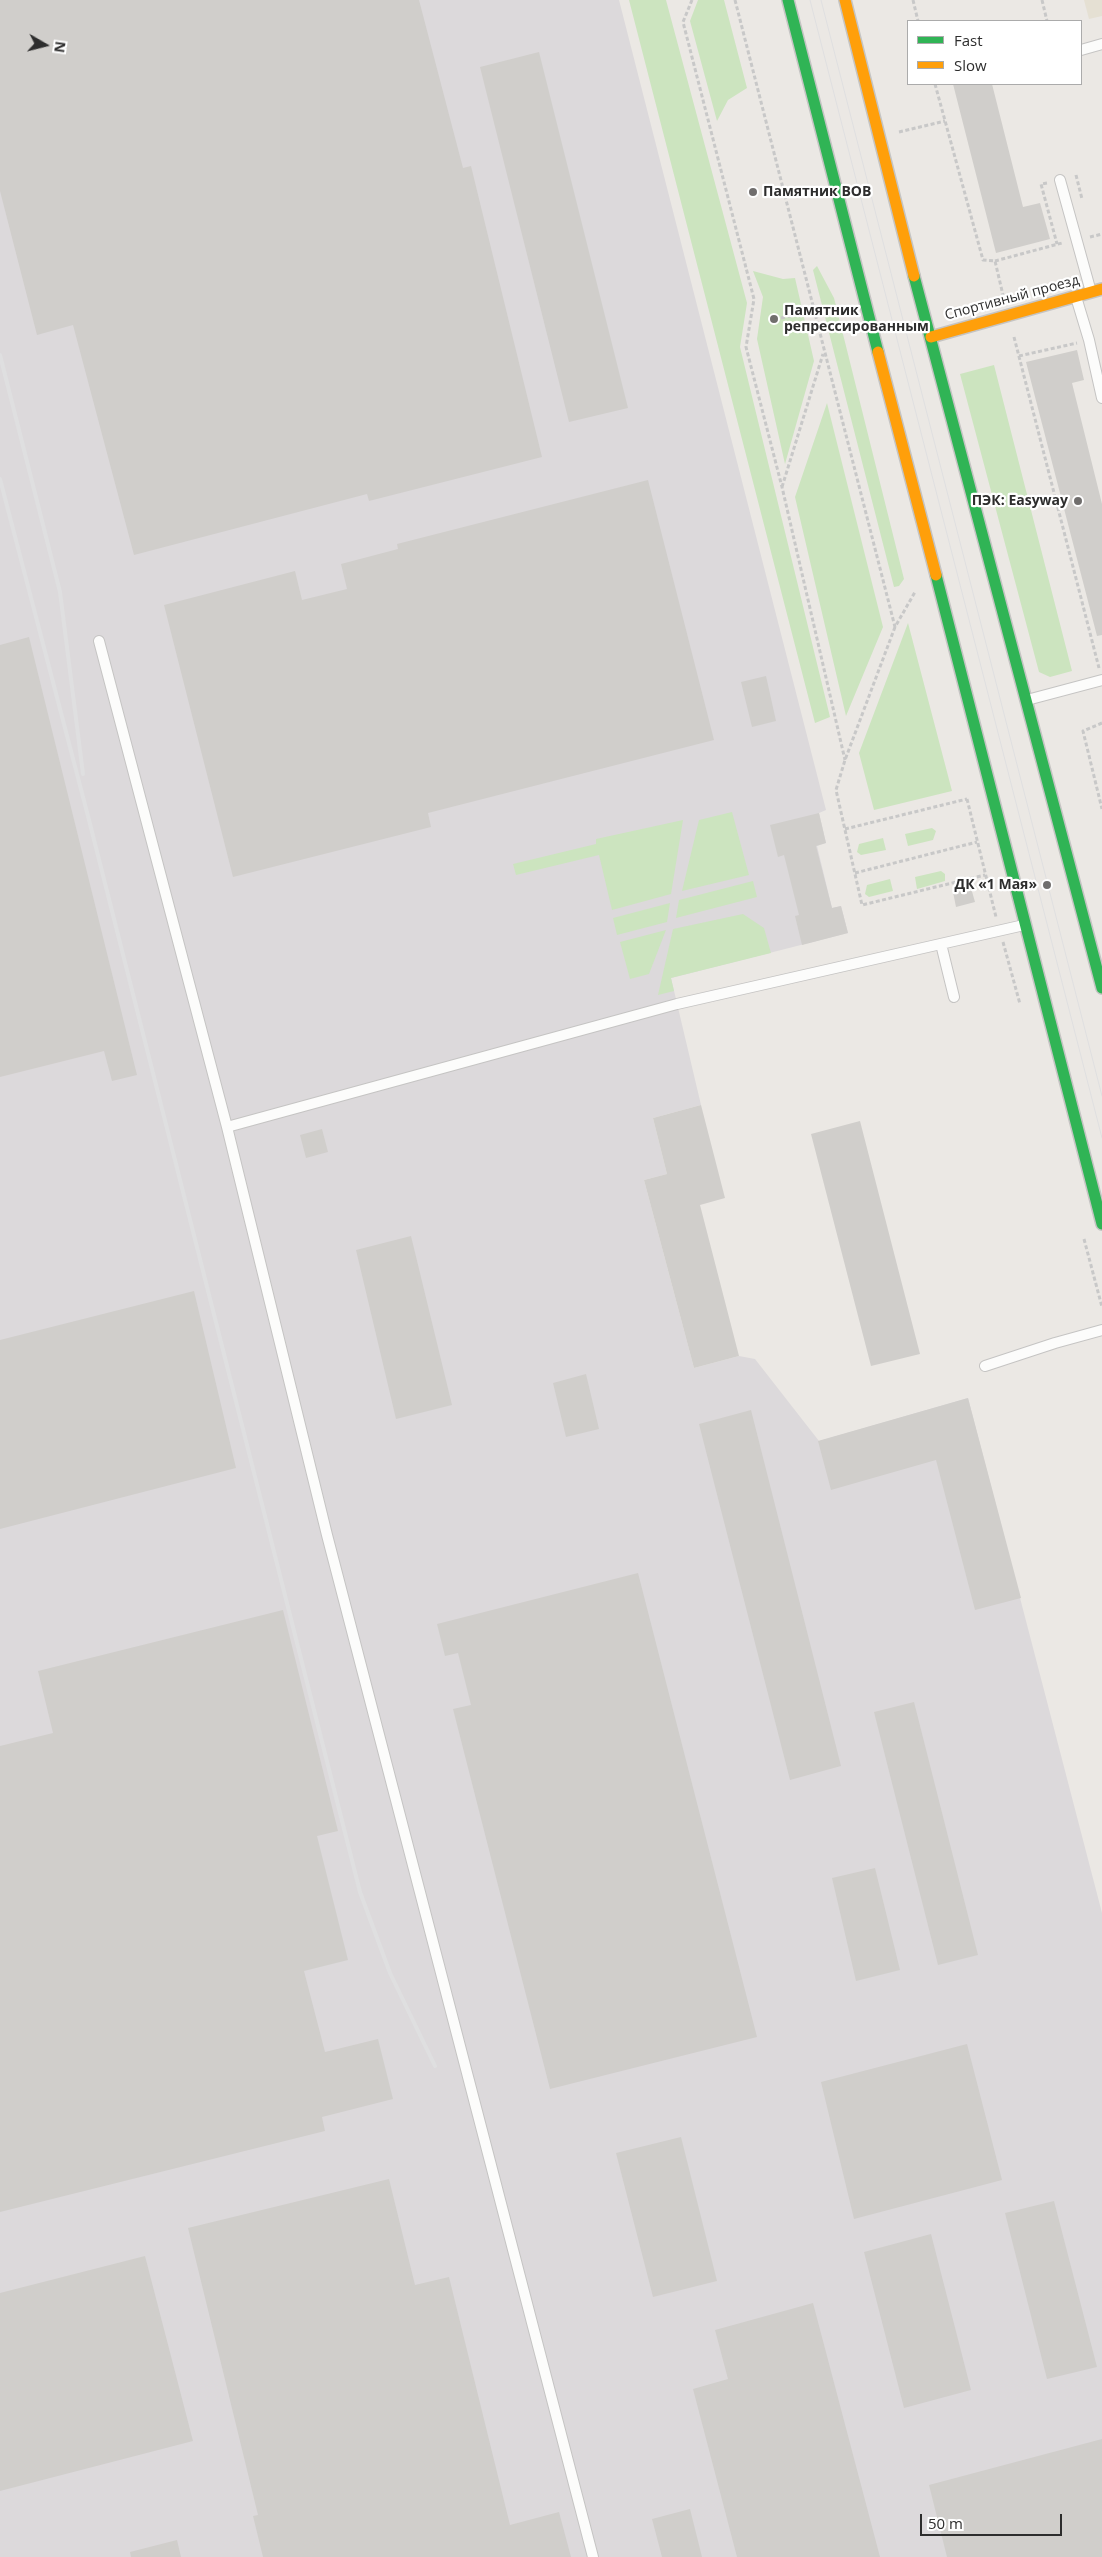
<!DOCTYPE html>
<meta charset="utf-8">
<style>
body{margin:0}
#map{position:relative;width:1102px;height:2557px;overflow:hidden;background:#ebe8e4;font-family:"Open Sans",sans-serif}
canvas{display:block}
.legend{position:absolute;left:907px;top:20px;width:175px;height:65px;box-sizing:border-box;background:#fff;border:1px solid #ababab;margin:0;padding:6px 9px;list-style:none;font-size:15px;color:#2d2d2d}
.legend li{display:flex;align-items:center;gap:10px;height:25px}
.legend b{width:25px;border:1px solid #ababab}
.north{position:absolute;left:20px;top:20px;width:50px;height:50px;-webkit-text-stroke:4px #fff;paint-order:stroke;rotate:98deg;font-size:14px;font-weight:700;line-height:20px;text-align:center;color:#2d2d2d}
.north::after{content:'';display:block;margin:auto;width:18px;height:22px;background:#2d2d2d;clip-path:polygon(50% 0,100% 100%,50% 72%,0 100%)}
.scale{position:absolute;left:920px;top:2514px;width:142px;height:22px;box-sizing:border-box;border:2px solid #2d2d2d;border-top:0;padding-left:6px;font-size:15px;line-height:18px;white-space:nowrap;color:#2d2d2d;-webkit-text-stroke:4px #fff;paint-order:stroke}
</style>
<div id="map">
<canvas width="1102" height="2557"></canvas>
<ul class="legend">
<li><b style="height:6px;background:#30b455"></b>Fast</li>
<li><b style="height:6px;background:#ff9f0a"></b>Slow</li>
</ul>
<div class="north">N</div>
<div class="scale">50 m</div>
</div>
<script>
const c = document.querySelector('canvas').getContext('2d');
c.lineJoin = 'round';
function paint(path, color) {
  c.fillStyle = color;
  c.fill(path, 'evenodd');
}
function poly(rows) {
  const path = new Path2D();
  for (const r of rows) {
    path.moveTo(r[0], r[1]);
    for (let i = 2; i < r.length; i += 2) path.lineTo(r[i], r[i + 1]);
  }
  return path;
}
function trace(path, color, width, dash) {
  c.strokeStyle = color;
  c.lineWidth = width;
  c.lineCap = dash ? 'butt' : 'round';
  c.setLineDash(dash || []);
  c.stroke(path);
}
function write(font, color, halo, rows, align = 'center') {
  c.font = font + ' "Open Sans",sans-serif';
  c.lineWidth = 4.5;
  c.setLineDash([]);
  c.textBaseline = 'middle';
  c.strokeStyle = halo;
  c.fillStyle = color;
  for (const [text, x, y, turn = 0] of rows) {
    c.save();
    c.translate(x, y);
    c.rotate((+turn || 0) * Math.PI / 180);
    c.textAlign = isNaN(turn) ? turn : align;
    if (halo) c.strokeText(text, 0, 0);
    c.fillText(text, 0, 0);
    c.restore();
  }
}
paint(poly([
 [0,0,619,0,826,810,819,813,826,843,817,846,832,908,841,906,848,933,671,978,701,1105,653,1118,667,1174,644,1180,694,1368,739,1356,755,1359,819,1441,968,1398,1102,1913,1102,2557,0,2557]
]), '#dcd9db');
paint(poly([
 [1084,0,1102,0,1102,16,1089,19]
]), '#e5e0d3');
paint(poly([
 [629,0,666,0,747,303,740,347,830,717,815,723],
 [698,0,724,0,747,88,728,100,717,121,690,21],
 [817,266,834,298,904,579,899,586,894,587,813,270],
 [753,271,783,279,795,278,814,361,785,464,757,339,763,297],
 [994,365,1072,671,1050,677,1039,672,960,374],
 [827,403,883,627,846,716,795,497],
 [908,623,952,791,874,810,859,753],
 [732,812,749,875,682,891,699,820],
 [683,820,671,894,612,910,599,855,516,875,513,864,596,844,596,839],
 [932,828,936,831,933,840,908,846,905,834],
 [883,838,886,850,861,855,857,852,859,844],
 [941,871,945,874,945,881,917,889,915,877],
 [890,879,893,891,869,897,865,894,867,885],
 [753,881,757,897,676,918,679,900],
 [670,903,667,922,617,935,613,918],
 [743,914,764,928,771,953,671,978,674,991,658,995,673,929],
 [666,930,649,974,630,979,620,942]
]), '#cce4bf');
paint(poly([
 [0,0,419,0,463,168,471,166,542,457,369,501,367,494,134,555,73,325,37,335,0,191],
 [539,52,628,408,569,422,480,67],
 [953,84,992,84,1023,207,1040,203,1050,239,996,253],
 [1077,350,1084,380,1072,383,1102,504,1102,635,1097,636,1026,362],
 [648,480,714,740,428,813,431,827,233,877,164,605,295,571,302,600,347,589,341,564,398,549,397,544],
 [29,637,137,1075,112,1081,104,1051,0,1077,0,645],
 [766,676,776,721,752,727,741,682],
 [819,813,826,843,816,846,832,908,841,906,848,933,802,945,795,916,799,915,784,855,778,857,770,825],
 [971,888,975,902,956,907,953,892],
 [701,1105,725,1198,700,1205,739,1356,694,1368,644,1180,667,1174,653,1118],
 [860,1121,920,1354,871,1366,811,1134],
 [322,1129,328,1152,306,1158,300,1135],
 [411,1236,452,1405,396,1419,356,1250],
 [194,1291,236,1468,0,1529,0,1340],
 [586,1374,599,1429,566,1437,553,1383],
 [968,1398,1021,1598,975,1610,936,1460,831,1490,818,1441],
 [751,1410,841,1766,790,1780,699,1424],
 [638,1573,757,2037,550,2089,453,1709,471,1705,458,1653,445,1656,437,1624],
 [283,1610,338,1831,317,1836,348,1960,304,1971,325,2052,378,2039,393,2099,322,2117,325,2131,0,2212,0,1746,53,1733,38,1671],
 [914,1702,978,1955,938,1965,874,1712],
 [875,1868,900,1970,856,1981,832,1878],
 [967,2044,1002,2180,854,2219,821,2082],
 [681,2137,717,2281,653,2297,616,2153],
 [389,2179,415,2285,449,2277,510,2525,559,2512,571,2557,263,2557,253,2516,258,2515,188,2228],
 [1054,2201,1097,2367,1047,2379,1005,2213],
 [931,2234,971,2390,904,2408,864,2252],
 [145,2256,193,2441,0,2491,0,2293],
 [813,2303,880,2557,737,2557,693,2389,728,2379,715,2330],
 [1102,2439,1102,2557,947,2557,929,2485],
 [690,2509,702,2557,662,2557,652,2519],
 [177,2540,181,2557,131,2557,130,2552]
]), '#d0cecb');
const lane = poly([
 [1081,50,1102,44],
 [1060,180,1091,292],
 [1076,297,1089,340,1102,398],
 [99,641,227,1127,327,1535,593,2557],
 [1027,700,1102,680],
 [941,944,954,997],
 [227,1127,677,1004,1024,925],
 [985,1366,1055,1343,1102,1330]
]);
const fast = poly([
 [788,0,878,352],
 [914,276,1102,988],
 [936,575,1102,1224]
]);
const slow = poly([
 [845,0,914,276],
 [931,337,1102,289],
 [878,352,936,575]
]);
trace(lane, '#c5c4c3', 12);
trace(fast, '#c5c4c3', 14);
trace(slow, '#c5c4c3', 14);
trace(poly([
 [692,0,683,22,754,299,746,347,782,487,845,760],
 [735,0,895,627,915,592],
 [913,0,918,21],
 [1042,0,1047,21],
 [935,84,983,260,995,261,1003,295],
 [899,132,945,121],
 [1076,175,1082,199],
 [1047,183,1041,184,1057,244],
 [1090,237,1102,234],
 [995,261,1062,243],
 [781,318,814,311],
 [1014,337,1099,668],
 [1019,356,1077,343],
 [782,487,823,354],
 [895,627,845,760,836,790,862,905,985,875],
 [1102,723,1083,731,1102,809],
 [967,799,996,917],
 [845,829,967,799],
 [855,873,977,842],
 [1003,942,1020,1004],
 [1084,1239,1102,1307]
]), '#c8c8c8', 3, [4, 2.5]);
trace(lane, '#fcfcfb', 10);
trace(fast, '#30b455', 11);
trace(slow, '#ff9f0a', 11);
trace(poly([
 [810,0,1102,1138],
 [821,0,1102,1096]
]), '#dfdfe0', 1);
trace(poly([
 [0,355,60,592,83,774],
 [0,479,89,820,360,1892,390,1973,435,2066]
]), '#dfdfe0', 4);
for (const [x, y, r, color] of [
 [753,192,5,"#706e6d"],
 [774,319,5,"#706e6d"],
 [1078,501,5,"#706e6d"],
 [1047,885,5,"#706e6d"]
]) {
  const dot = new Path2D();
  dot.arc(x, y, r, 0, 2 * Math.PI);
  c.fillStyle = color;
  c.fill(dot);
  trace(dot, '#fff', 2);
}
write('bold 14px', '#2d2d2d', '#fff', [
 ["Памятник ВОВ",763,192],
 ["Памятник",784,311],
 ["репрессированным",784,327],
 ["ПЭК: Easyway",1068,501,"right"],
 ["ДК «1 Мая»",1037,885,"right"]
], 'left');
write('14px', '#2d2d2d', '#fff', [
 ["Спортивный проезд",1012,298,-15]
]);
</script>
